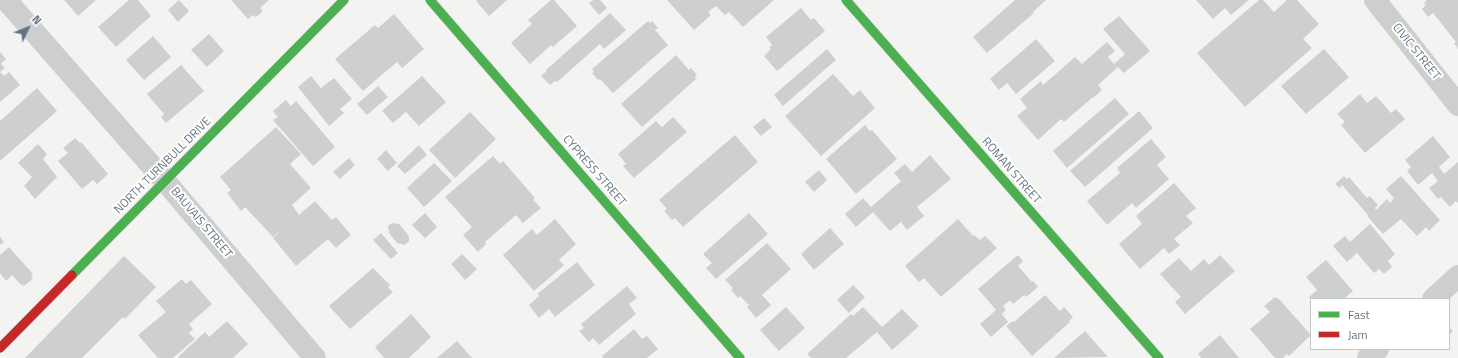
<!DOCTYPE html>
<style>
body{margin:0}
#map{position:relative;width:1458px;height:358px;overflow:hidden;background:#f3f4f1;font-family:"Titillium Web",sans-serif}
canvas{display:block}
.legend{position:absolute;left:1310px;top:298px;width:140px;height:52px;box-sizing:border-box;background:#fff;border:1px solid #c0c7cd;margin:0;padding:5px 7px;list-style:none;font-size:12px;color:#627482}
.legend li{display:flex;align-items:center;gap:8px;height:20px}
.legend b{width:20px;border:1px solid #c0c7cd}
.north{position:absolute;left:8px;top:8px;width:40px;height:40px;-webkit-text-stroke:3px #fff;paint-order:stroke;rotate:47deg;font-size:11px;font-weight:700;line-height:16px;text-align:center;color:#627482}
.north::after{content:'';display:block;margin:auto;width:14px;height:18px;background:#627482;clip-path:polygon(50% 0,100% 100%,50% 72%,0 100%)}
</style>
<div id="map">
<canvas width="1458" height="358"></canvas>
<ul class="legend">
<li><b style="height:5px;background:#4caf50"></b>Fast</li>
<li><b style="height:5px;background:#c62828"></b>Jam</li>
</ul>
<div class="north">N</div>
</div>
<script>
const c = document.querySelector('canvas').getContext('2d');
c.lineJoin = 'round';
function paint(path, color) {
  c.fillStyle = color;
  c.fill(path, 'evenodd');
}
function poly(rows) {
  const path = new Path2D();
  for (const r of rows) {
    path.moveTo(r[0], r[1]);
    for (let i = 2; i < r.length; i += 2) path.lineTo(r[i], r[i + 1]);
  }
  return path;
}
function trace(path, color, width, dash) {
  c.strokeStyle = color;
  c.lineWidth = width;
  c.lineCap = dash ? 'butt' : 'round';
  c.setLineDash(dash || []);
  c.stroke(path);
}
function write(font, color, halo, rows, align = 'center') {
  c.font = font + ' "Titillium Web",sans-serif';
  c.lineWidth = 4;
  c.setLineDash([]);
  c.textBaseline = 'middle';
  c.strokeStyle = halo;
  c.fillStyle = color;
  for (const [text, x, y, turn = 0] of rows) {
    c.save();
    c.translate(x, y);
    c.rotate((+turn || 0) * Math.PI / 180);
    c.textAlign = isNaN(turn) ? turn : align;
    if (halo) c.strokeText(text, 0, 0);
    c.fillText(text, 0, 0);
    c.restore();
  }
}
paint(poly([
 [64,0,96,0,78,16],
 [129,0,138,0,151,16,116,47,98,27],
 [179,0,189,11,178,22,168,10],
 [231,0,269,0,260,8,263,11,256,17,253,15,248,19],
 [478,0,507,0,489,16,476,1],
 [551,0,554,0,577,26,553,47,551,45,530,64,511,43,532,24,528,20],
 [593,0,600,0,607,8,599,15,589,3],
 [667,0,774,0,743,27,729,12,725,15,716,6,708,12,711,15,694,30],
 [1015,0,1046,0,1033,12,1034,13,987,53,973,37],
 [1196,0,1249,0,1231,15,1225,8,1213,19],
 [1259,0,1263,0,1274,12,1287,0,1297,0,1319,24,1303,39,1312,48,1245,107,1197,53],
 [1427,0,1458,0,1458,49,1454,43,1456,42,1433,13,1428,17,1422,9,1426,5,1424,3],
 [801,8,811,20,814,18,825,31,777,71,764,56,771,49,769,48,772,45,766,37],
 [610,13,626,30,604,49,600,44,557,82,555,81,550,85,541,76,547,71,546,70],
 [394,14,424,49,402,68,397,62,363,91,335,59,375,25,378,28],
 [1119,16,1150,51,1124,73,1118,67,1098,85,1102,90,1093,98,1093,97,1064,122,1061,119,1038,140,1017,116,1027,108,1020,99,1041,81,1043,85,1075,57,1082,64,1107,42,1115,51,1108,57,1114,64,1125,54,1103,29],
 [648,21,650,23,652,21,658,28,655,30,668,45,613,93,600,79,598,80,592,73,594,72,592,69],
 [209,34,224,51,207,67,191,50],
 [153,36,171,57,144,80,126,60],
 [1036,39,1055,61,1016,94,1007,83,999,90,990,79],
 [827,49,836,60,783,106,774,95],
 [1324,49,1349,77,1306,114,1281,86],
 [0,52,6,59,1,64,5,68,0,72,4,76,9,72,20,85,0,102],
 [676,55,689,70,691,68,697,75,695,77,696,79,642,127,621,104],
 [181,65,204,91,166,123,161,117,164,114,147,94],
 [833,74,853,96,860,90,875,108,821,156,785,116],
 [311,76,321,88,334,78,352,99,340,109,344,113,329,126,298,87],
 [422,76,446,102,419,126,406,112,393,123,382,111],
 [378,86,388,97,367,115,357,104],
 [37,88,57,111,0,161,0,121],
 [1360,94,1367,103,1376,96,1391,113,1396,109,1405,119,1365,153,1341,125,1345,122,1337,114],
 [1115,98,1129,114,1067,168,1053,151],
 [286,100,291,106,296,101,335,147,313,166,273,120,278,117,273,111],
 [1139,111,1153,128,1085,187,1070,171],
 [470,112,496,139,455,178,429,150],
 [673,117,687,132,634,178,623,166,626,164,618,154,656,121,662,127],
 [764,118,772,127,761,136,753,127],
 [865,125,870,131,872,130,897,159,856,194,826,159],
 [276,127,301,154,290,164,311,188,292,205,299,215,315,201,332,220,336,217,351,235,336,248,328,239,296,266,273,238,283,228,273,237,245,207,241,211,227,193,231,190,220,177],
 [735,135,758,162,683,227,675,218,672,220,664,211,667,209,659,200],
 [1433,136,1450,157,1439,167,1444,174,1458,162,1458,203,1456,201,1450,207,1441,197,1438,199,1429,188,1438,181,1432,173,1418,185,1407,171,1411,167,1405,160],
 [75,138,80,143,81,142,108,174,97,184,93,180,82,189,58,161,68,153,63,148],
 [1151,139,1166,157,1157,165,1169,179,1136,208,1132,203,1107,225,1087,201,1120,173,1117,168],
 [38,144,47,154,43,159,57,177,35,199,24,186,32,177,18,163],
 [419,145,427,155,405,174,397,166],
 [386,150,397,163,388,171,377,159],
 [930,155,951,179,917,207,924,216,907,230,901,222,890,231,873,212,856,227,845,214,863,198,871,207,901,181,894,173,905,164,912,172],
 [493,156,500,164,503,161,535,198,533,200,541,208,523,223,516,215,485,242,486,244,478,252,463,235,472,227,445,197],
 [349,158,355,165,340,179,333,172],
 [434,163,452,181,424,207,407,188],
 [819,170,827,180,814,192,805,182],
 [1344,176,1347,179,1349,177,1367,198,1370,196,1378,205,1375,208,1376,210,1387,199,1390,203,1394,198,1386,189,1401,176,1440,220,1429,231,1426,227,1417,236,1401,219,1383,234,1367,216,1368,215,1342,185,1340,188,1335,184],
 [1174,183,1196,208,1186,216,1193,223,1174,239,1180,245,1169,254,1164,248,1140,269,1119,244,1142,224,1136,216],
 [425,213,437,227,425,238,412,225],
 [749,213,768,234,716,279,706,268,712,263,703,254],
 [555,219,576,244,559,260,564,265,534,291,503,255,532,229,537,235],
 [958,219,973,236,974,235,980,240,985,236,997,248,941,297,924,278,919,282,905,266],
 [392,223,399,224,409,236,409,241,405,245,397,243,389,233,388,226],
 [1370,224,1395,254,1388,261,1392,267,1384,274,1379,269,1374,273,1357,253,1347,262,1333,246,1345,236,1350,242],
 [830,228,844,244,814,270,801,254],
 [381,233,398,253,391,259,373,240],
 [0,237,4,242,0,245],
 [767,243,791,269,762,295,771,305,756,318,747,307,749,305,740,296,738,298,731,290,733,288,725,280],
 [9,247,33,274,31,276,33,279,24,286,22,284,21,285,12,275,6,281,0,273,0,255],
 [462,254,477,269,465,280,451,264],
 [1018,255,1023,261,1018,266,1032,282,1033,281,1038,287,1026,297,1024,295,1013,304,1010,300,1003,306,1006,310,1002,314,1008,322,991,337,980,324,996,310,978,289],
 [1220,255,1235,271,1185,314,1175,302,1181,297,1160,274,1179,258,1191,271,1204,259,1209,265],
 [124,256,156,287,125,319,123,317,82,358,25,358],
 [1326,260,1353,291,1344,299,1310,299,1309,297,1317,290,1306,277],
 [577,262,595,285,555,317,549,309,539,318,529,305,539,296,537,294],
 [373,268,390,285,388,287,393,292,350,329,329,306],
 [182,279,186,284,191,280,212,304,189,324,193,329,189,333,195,339,173,358,158,358,138,335,166,312,156,301],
 [853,285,865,297,849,313,837,300],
 [627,286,637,298,629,304,636,314,599,345,593,338,589,342,579,331,584,328,581,324],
 [1045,295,1060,311,1064,307,1073,317,1069,321,1070,322,1032,356,1006,326,1013,321,1014,322],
 [1275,297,1277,299,1278,298,1311,335,1289,356,1287,354,1283,358,1275,358,1250,329,1270,312,1264,306],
 [786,307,805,328,779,351,760,330],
 [863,307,882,327,902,309,919,326,892,350,877,332,846,358,811,358,807,354,851,314,853,316],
 [411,314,431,337,409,358,384,358,375,347],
 [227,321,248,344,233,358,179,358,178,357,205,332,209,337],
 [1449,327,1453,331,1449,335],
 [634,329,642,339,647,336,658,349,647,358,603,358,602,356],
 [1085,331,1108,357,1054,358],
 [1220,335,1239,358,1201,358,1198,354],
 [457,341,472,358,437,358]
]), '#ced0cf');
const fast = poly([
 [430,0,740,358],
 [846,0,1159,358],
 [72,275,344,0]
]);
const jam = poly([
 [0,348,72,275]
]);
trace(fast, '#cfd1d1', 10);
trace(jam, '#cfd1d1', 10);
trace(poly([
 [6,0,165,181,315,358],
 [1375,0,1458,105],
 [1433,299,1458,276],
 [1368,358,1378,349]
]), '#cdcece', 22);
trace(fast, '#4caf50', 9);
trace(jam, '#c62828', 9);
write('12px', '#627482', '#fff', [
 ["CIVIC STREET",1416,52,51],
 ["NORTH TURNBULL DRIVE",163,166,-45],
 ["CYPRESS STREET",594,171,49],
 ["ROMAN STREET",1011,171,49],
 ["BAUVAIS STREET",201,223,50]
]);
</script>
